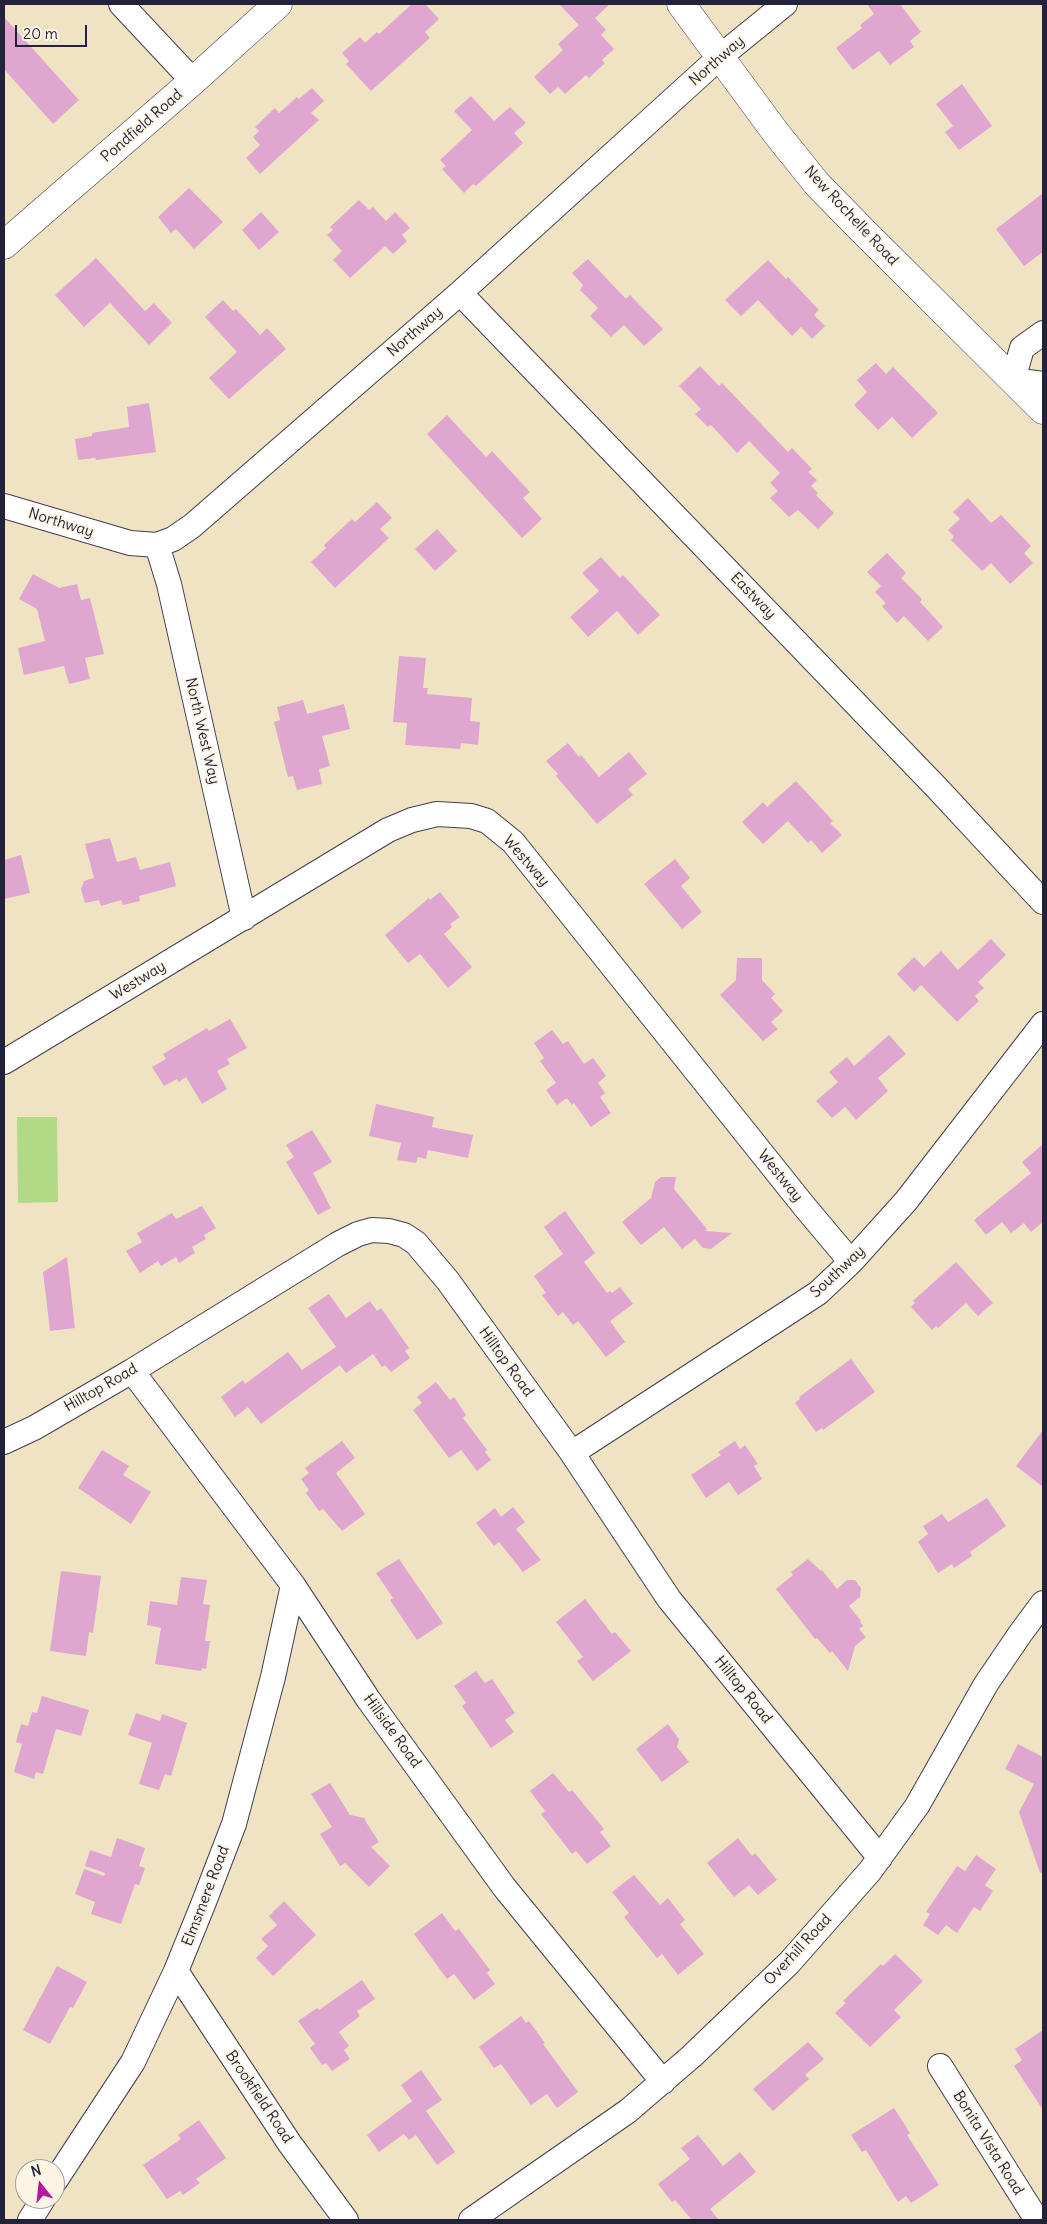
<!DOCTYPE html>
<style>
body{margin:0}
#map{position:relative;width:1047px;height:2224px;overflow:hidden;background:#f0e3c3;font-family:Delius,sans-serif}
canvas{display:block}
.frame{position:absolute;inset:0;border:5px solid #22223b;pointer-events:none}
.north{position:absolute;left:15px;top:2159px;width:50px;height:50px;box-sizing:border-box;background:#fcf5e5;border:1px solid #a5a1a1;border-radius:50%;rotate:344deg;font-size:14px;font-weight:700;line-height:20px;text-align:center;color:#22223b}
.north::after{content:'';display:block;margin:auto;width:18px;height:22px;background:#b5179e;clip-path:polygon(50% 0,100% 100%,50% 72%,0 100%)}
.scale{position:absolute;left:15px;top:25px;width:72px;height:22px;box-sizing:border-box;border:2px solid #22223b;border-top:0;padding-left:6px;font-size:15px;line-height:18px;white-space:nowrap;color:#22223b;-webkit-text-stroke:4px #fcf5e5;paint-order:stroke}
</style>
<div id="map">
<canvas width="1047" height="2224"></canvas>
<div class="frame"></div>
<div class="north">N</div>
<div class="scale">20 m</div>
</div>
<script>
const c = document.querySelector('canvas').getContext('2d');
c.lineJoin = 'round';
function paint(path, color) {
  c.fillStyle = color;
  c.fill(path, 'evenodd');
}
function poly(rows) {
  const path = new Path2D();
  for (const r of rows) {
    path.moveTo(r[0], r[1]);
    for (let i = 2; i < r.length; i += 2) path.lineTo(r[i], r[i + 1]);
  }
  return path;
}
function trace(path, color, width, dash) {
  c.strokeStyle = color;
  c.lineWidth = width;
  c.lineCap = dash ? 'butt' : 'round';
  c.setLineDash(dash || []);
  c.stroke(path);
}
function write(font, color, halo, rows, align = 'center') {
  c.font = font + ' Delius,sans-serif';
  c.lineWidth = 4;
  c.setLineDash([]);
  c.textBaseline = 'middle';
  c.strokeStyle = halo;
  c.fillStyle = color;
  for (const [text, x, y, turn = 0] of rows) {
    c.save();
    c.translate(x, y);
    c.rotate((+turn || 0) * Math.PI / 180);
    c.textAlign = isNaN(turn) ? turn : align;
    if (halo) c.strokeText(text, 0, 0);
    c.fillText(text, 0, 0);
    c.restore();
  }
}
paint(poly([
 [17,1117,57,1117,58,1202,18,1203]
]), '#b0da85');
paint(poly([
 [412,4,425,4,439,19,425,32,430,38,371,91,346,64,349,61,342,53,360,37,365,43,377,32,379,34],
 [559,4,610,4,595,18,606,30,601,35,614,49,602,60,605,63,589,78,586,75,565,94,558,87,550,94,534,77,563,50,558,44,579,25],
 [867,4,900,4,921,32,910,41,914,47,890,65,879,51,853,70,836,48,862,28,860,25,874,14],
 [4,17,79,100,53,124,4,69],
 [962,84,992,126,959,150,945,132,953,126,936,104],
 [312,88,324,101,311,113,319,120,260,174,246,158,260,145,253,137,259,131,255,127,275,108,279,113,297,97,299,99],
 [471,96,494,121,510,107,526,123,514,133,523,143,476,186,473,184,464,193,442,169,446,166,440,160,472,130,454,111],
 [189,188,223,222,194,249,176,229,171,233,158,217],
 [1043,193,1043,252,1024,266,996,229],
 [359,200,369,210,373,207,386,221,395,212,410,228,402,235,407,241,393,254,385,246,350,278,333,260,342,251,327,235,333,230,330,227],
 [261,212,279,232,259,250,242,230],
 [96,258,145,311,154,303,172,323,149,345,110,303,84,327,55,295],
 [588,259,626,299,630,295,663,329,644,346,624,325,611,337,590,316,598,308,580,290,583,285,572,273],
 [768,260,786,279,788,277,819,310,814,315,825,326,812,339,801,327,792,336,758,300,741,316,725,300],
 [223,300,233,311,236,309,260,335,267,328,286,349,229,399,209,378,237,352,205,317],
 [876,363,886,374,893,367,938,413,912,438,892,417,878,430,854,405,867,392,857,380],
 [700,366,719,386,722,383,788,452,792,448,812,469,808,472,817,480,811,486,818,493,816,495,834,513,818,529,798,510,789,517,770,498,778,491,770,483,780,473,749,441,737,453,711,425,708,427,695,414,701,409,679,386],
 [149,403,156,452,96,460,95,458,78,460,75,439,92,436,92,433,129,427,127,407],
 [447,415,486,457,492,451,530,492,523,498,542,519,522,538,427,434],
 [968,498,991,523,1001,515,1031,546,1024,553,1033,563,1010,584,991,563,982,571,951,540,954,537,948,530,960,519,953,512],
 [377,502,392,518,380,529,389,538,335,588,311,562,326,548,324,545,352,519,355,522],
 [437,529,457,551,435,571,415,549],
 [887,553,906,573,901,578,922,599,920,602,943,627,928,641,904,616,897,623,882,606,886,603,875,592,881,586,867,572],
 [601,557,620,578,623,575,660,615,638,635,617,611,588,637,570,617,599,591,582,573],
 [33,574,59,588,77,584,81,600,90,598,104,654,85,658,90,679,69,684,64,666,24,675,18,648,45,641,37,609,19,599],
 [399,656,426,658,423,688,428,688,427,694,472,698,470,721,480,722,478,745,461,743,460,749,405,745,407,723,393,722],
 [303,700,307,714,344,704,350,729,322,736,330,766,319,769,322,784,297,790,293,776,288,777,274,722,280,720,277,707],
 [568,743,579,757,581,755,599,777,629,752,647,774,628,789,633,795,597,824,556,776,558,774,546,761],
 [796,781,833,821,830,823,842,835,822,853,811,840,808,843,788,821,763,844,742,822,763,802,767,807],
 [110,838,117,862,136,857,140,870,170,862,176,886,139,896,140,901,123,905,121,900,101,906,99,900,85,903,81,889,84,881,94,878,85,844],
 [21,855,30,893,4,899,4,860],
 [675,859,690,878,681,886,702,912,682,929,644,884],
 [440,892,460,917,450,924,452,927,444,934,472,967,448,988,420,954,408,963,385,935,429,898,430,900],
 [991,939,1006,955,978,982,984,988,975,996,979,1001,957,1022,921,985,914,992,897,974,914,957,924,967,941,951,958,970],
 [737,958,762,958,762,980,775,994,771,998,783,1011,771,1022,778,1029,763,1041,720,995,736,980],
 [230,1019,247,1048,227,1059,230,1064,217,1071,227,1089,202,1104,186,1077,179,1082,177,1079,164,1086,152,1067,166,1059,163,1054,207,1028,209,1031],
 [552,1030,563,1044,568,1041,584,1064,593,1058,606,1076,598,1083,605,1093,600,1097,611,1113,591,1127,574,1103,572,1105,567,1098,557,1105,546,1090,556,1083,540,1061,544,1058,534,1043],
 [889,1035,906,1054,878,1078,888,1091,856,1120,845,1107,832,1118,816,1101,838,1082,829,1072,847,1057,854,1066],
 [376,1104,434,1117,432,1127,473,1135,468,1158,428,1150,426,1159,418,1157,416,1163,397,1160,401,1143,369,1136],
 [312,1130,332,1162,313,1173,331,1208,318,1215,286,1162,294,1157,286,1145],
 [1043,1144,1043,1222,1031,1232,1024,1223,1011,1233,1002,1222,986,1235,974,1220,1031,1173,1022,1162],
 [661,1177,676,1177,674,1189,707,1229,705,1231,732,1233,711,1249,703,1248,695,1239,682,1249,664,1227,641,1245,622,1222,651,1198,655,1182],
 [202,1206,216,1228,204,1235,206,1239,192,1247,195,1253,179,1263,176,1257,161,1266,158,1261,140,1273,126,1251,142,1242,137,1233,172,1213,176,1219],
 [565,1211,595,1253,584,1262,607,1293,610,1291,612,1293,620,1287,633,1304,610,1321,625,1342,606,1357,578,1321,573,1325,563,1312,558,1316,542,1295,546,1293,534,1276,563,1254,544,1227],
 [67,1257,75,1328,50,1331,43,1272],
 [956,1262,993,1303,978,1316,966,1303,938,1328,936,1326,932,1330,911,1307,915,1303,913,1301],
 [329,1294,346,1318,370,1301,377,1311,381,1308,409,1348,405,1351,410,1358,391,1372,385,1365,382,1367,373,1354,346,1373,340,1365,261,1424,248,1407,235,1417,221,1397,243,1380,245,1384,288,1352,302,1370,336,1347,308,1308],
 [851,1359,875,1392,823,1430,822,1428,816,1432,795,1403,800,1399,799,1397],
 [436,1382,450,1400,454,1397,466,1415,463,1418,487,1450,485,1452,491,1460,477,1471,461,1450,449,1458,413,1410,422,1403,417,1397],
 [1043,1430,1043,1487,1016,1466],
 [342,1441,355,1458,336,1473,365,1514,342,1531,323,1509,319,1511,306,1493,309,1490,301,1479,309,1473,305,1468],
 [735,1441,740,1449,745,1445,758,1464,754,1466,762,1479,738,1495,729,1482,706,1498,691,1475,721,1455,718,1452],
 [102,1450,129,1466,123,1475,151,1492,131,1524,78,1488],
 [987,1498,1006,1526,970,1552,972,1556,954,1568,952,1564,938,1573,918,1542,928,1534,923,1526,942,1514,948,1522],
 [513,1507,525,1522,516,1529,541,1560,523,1572,499,1542,494,1546,476,1523,495,1508,501,1517],
 [399,1559,443,1623,417,1640,390,1600,393,1598,376,1573],
 [808,1559,821,1571,822,1570,837,1589,847,1580,855,1580,861,1588,860,1597,849,1606,861,1621,860,1622,863,1626,859,1629,866,1637,855,1646,848,1671,832,1651,830,1653,817,1638,815,1639,776,1589,793,1575,791,1572],
 [61,1571,101,1576,93,1633,89,1632,86,1656,50,1651],
 [181,1577,207,1580,203,1604,210,1605,205,1641,210,1641,206,1669,202,1668,201,1671,155,1664,161,1628,147,1625,150,1601,177,1605],
 [585,1599,612,1634,615,1632,631,1651,593,1681,577,1661,583,1657,556,1622],
 [476,1671,485,1683,492,1679,515,1713,505,1720,514,1732,491,1748,462,1706,466,1703,454,1686],
 [42,1696,89,1710,81,1736,56,1729,43,1774,36,1772,34,1779,14,1772,22,1744,16,1742,21,1724,28,1726,32,1712,37,1713],
 [136,1713,160,1721,162,1714,187,1723,171,1776,165,1774,159,1790,139,1784,152,1743,128,1735],
 [668,1724,679,1739,677,1747,689,1762,662,1782,636,1749],
 [1018,1744,1043,1757,1043,1872,1040,1873,1019,1812,1034,1784,1005,1769],
 [553,1773,569,1792,572,1790,604,1829,600,1832,611,1846,587,1864,576,1851,572,1854,541,1814,545,1811,530,1791],
 [330,1783,350,1815,365,1818,366,1822,379,1842,371,1847,390,1866,369,1887,345,1863,340,1866,320,1834,332,1827,311,1794],
 [117,1838,145,1848,139,1866,145,1868,139,1885,135,1884,121,1924,91,1914,95,1902,75,1894,84,1869,104,1876,105,1873,85,1866,90,1850,111,1857],
 [738,1838,752,1856,755,1853,777,1880,758,1895,749,1885,734,1897,707,1863],
 [976,1855,996,1869,985,1885,993,1891,980,1911,974,1907,957,1933,946,1925,938,1935,923,1925,930,1914,926,1912,957,1866,965,1871],
 [634,1875,660,1905,668,1898,685,1920,680,1924,704,1954,678,1975,662,1954,657,1958,624,1917,629,1913,612,1892],
 [284,1901,316,1935,273,1976,256,1958,268,1946,261,1939,277,1925,269,1916],
 [442,1913,455,1931,459,1929,490,1970,487,1973,495,1984,474,2000,454,1974,447,1979,414,1934],
 [895,1954,923,1981,894,2010,901,2017,870,2047,835,2013,846,2003,843,2001,881,1964,883,1966],
 [57,1966,87,1982,73,2008,70,2007,50,2044,23,2030],
 [362,1980,375,1999,357,2011,360,2016,339,2032,349,2046,344,2050,350,2059,332,2071,326,2063,322,2065,310,2048,315,2044,298,2021,317,2008,319,2010],
 [521,2016,526,2023,529,2021,545,2043,543,2044,578,2092,557,2108,547,2094,531,2105,501,2064,494,2068,479,2047],
 [1043,2030,1043,2110,1014,2066,1022,2060,1015,2049],
 [808,2042,824,2059,805,2075,809,2079,773,2111,753,2089],
 [421,2070,442,2100,426,2111,455,2152,437,2165,416,2135,409,2140,404,2134,379,2152,367,2135,412,2101,401,2085],
 [894,2108,910,2133,907,2135,939,2185,911,2203,906,2196,898,2202,866,2150,862,2152,851,2135],
 [199,2120,226,2158,196,2179,200,2183,183,2195,180,2191,167,2199,143,2165,181,2139,178,2135],
 [698,2135,723,2166,740,2152,756,2172,710,2209,719,2220,692,2220,675,2200,672,2202,658,2184,690,2159,681,2148]
]), '#dfa7cf');
const street = poly([
 [121,4,193,81],
 [460,293,937,788,1043,902],
 [1043,333,1022,348,1013,380,1043,384],
 [4,506,130,543,157,545,173,539,192,526,460,293,721,56,785,4],
 [157,545,169,584,244,918],
 [4,1062,388,830,412,820,437,814,471,816,487,821,513,842,804,1206,851,1262],
 [132,1371,293,1585,368,1699,504,1887,663,2082],
 [4,1442,34,1428,132,1371,338,1244,358,1234,372,1230,389,1231,404,1235,416,1243,448,1281,572,1453,669,1599,880,1858],
 [572,1453,818,1293,851,1262,906,1201,1043,1024],
 [176,1971,290,2144,346,2220],
 [940,2066,1037,2220],
 [55,2181,133,2062,176,1971,204,1902,234,1824,273,1677,293,1585],
 [30,2220,43,2199],
 [471,2220,628,2111,692,2056,789,1963,870,1871,917,1806,986,1684,1020,1634,1043,1603]
]);
const secondary = poly([
 [681,4,776,133,817,184,863,231,1043,410],
 [4,245,193,81,278,4]
]);
trace(street, '#413f4f', 26);
trace(secondary, '#413f4f', 29);
trace(street, '#fff', 24);
trace(secondary, '#fff', 28);
write('15px', '#22223b', '#fcf5e5', [
 ["Northway",717,61,-41],
 ["Pondfield Road",142,126,-41],
 ["New Rochelle Road",851,216,47],
 ["Northway",415,332,-41],
 ["Northway",61,523,17],
 ["Eastway",753,596,46],
 ["North West Way",202,731,77],
 ["Westway",526,861,49],
 ["Westway",138,981,-31],
 ["Westway",780,1176,51],
 ["Southway",838,1272,-43],
 ["Hilltop Road",506,1362,54],
 ["Hilltop Road",101,1388,-30],
 ["Hilltop Road",743,1690,51],
 ["Hillside Road",392,1731,54],
 ["Elmsmere Road",206,1896,-69],
 ["Overhill Road",798,1950,-47],
 ["Brookfield Road",259,2097,56],
 ["Bonita Vista Road",988,2143,58]
]);
</script>
